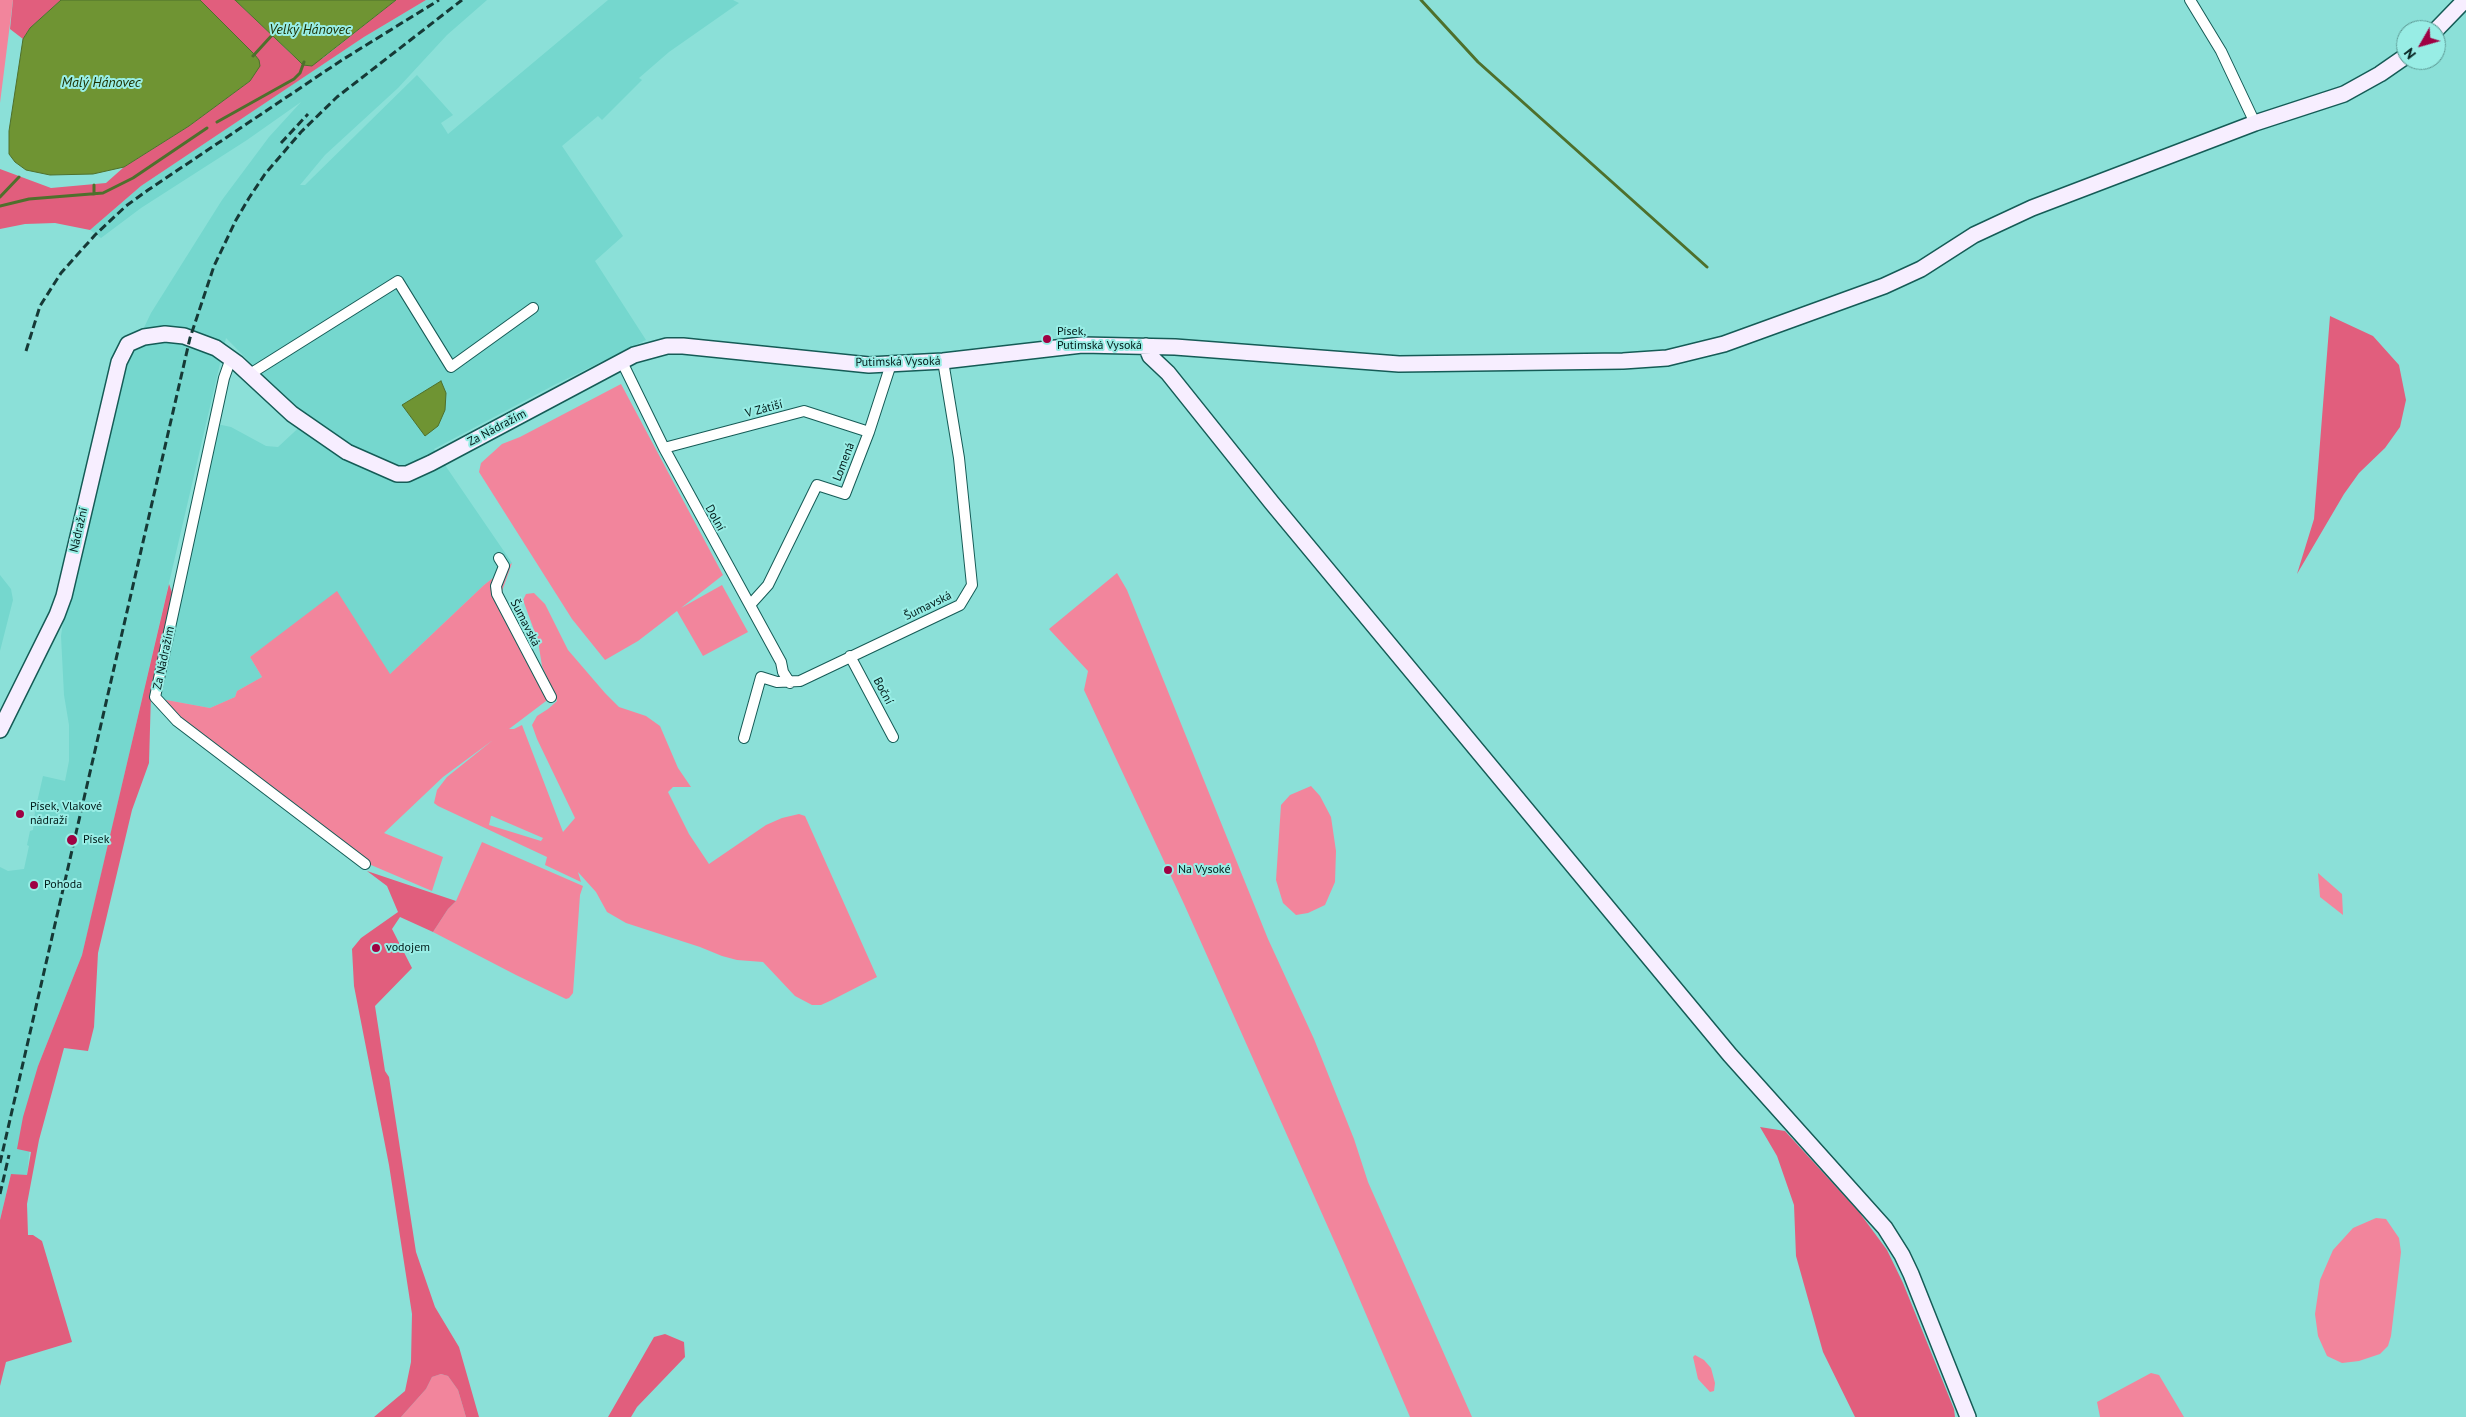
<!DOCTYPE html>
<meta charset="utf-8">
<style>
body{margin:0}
#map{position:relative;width:2466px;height:1417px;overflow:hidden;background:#8be0d8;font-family:"PT Sans",sans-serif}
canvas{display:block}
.north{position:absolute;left:2396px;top:20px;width:50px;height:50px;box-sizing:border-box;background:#98ede5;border:1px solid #5c9994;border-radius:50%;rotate:232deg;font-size:14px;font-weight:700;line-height:20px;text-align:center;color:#021c1a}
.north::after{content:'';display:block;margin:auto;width:18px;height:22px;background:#9f0143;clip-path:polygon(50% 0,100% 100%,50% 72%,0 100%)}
</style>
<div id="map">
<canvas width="2466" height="1417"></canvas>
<div class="north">N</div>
</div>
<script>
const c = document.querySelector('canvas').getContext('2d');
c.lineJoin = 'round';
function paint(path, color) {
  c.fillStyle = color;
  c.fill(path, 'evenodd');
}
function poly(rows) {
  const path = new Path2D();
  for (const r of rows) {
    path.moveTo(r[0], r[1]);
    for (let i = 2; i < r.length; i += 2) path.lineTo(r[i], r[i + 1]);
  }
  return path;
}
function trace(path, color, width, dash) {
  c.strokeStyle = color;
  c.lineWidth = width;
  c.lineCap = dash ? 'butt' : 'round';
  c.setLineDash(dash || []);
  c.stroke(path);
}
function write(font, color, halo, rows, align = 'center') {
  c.font = font + ' "PT Sans",sans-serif';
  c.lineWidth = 4;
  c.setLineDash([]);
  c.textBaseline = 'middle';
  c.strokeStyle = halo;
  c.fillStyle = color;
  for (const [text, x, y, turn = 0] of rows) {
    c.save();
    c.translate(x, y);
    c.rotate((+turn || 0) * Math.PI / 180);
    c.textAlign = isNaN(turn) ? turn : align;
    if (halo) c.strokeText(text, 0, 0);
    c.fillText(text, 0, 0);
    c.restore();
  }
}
paint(poly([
 [426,0,487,0,447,35,398,88,325,155,300,185,305,185,417,75,453,115,441,123,448,134,608,0,733,0,739,3,669,52,639,78,642,80,602,120,598,116,562,146,623,236,595,261,646,340,556,384,434,449,512,563,484,585,390,674,273,641,250,657,262,677,237,691,235,697,210,708,161,699,159,689,217,424,231,427,266,446,278,447,307,420,226,338,91,918,82,955,38,1066,27,1176,11,1174,0,1220,0,867,8,871,24,869,29,846,27,845,30,831,33,830,35,811,43,776,65,781,69,761,69,725,64,695,61,636,64,615,125,367,151,313,222,200,269,137,301,102,247,140,141,208,101,238,90,230,141,186,364,37],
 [0,575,11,589,13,600,0,651]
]), '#75d7ce');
paint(poly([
 [0,0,13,0,0,103],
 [621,384,723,575,681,608,722,585,748,632,703,656,677,611,638,641,605,660,572,619,479,472,481,463,502,444,520,437],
 [512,563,502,591,550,698,509,729,514,729,522,725,563,832,575,818,537,739,532,725,537,716,548,709,557,701,542,666,538,641,523,600,526,594,534,593,545,604,568,650,605,693,619,707,646,716,660,726,678,768,691,787,673,787,668,792,689,834,709,864,766,825,782,818,799,814,805,816,877,977,832,1000,821,1005,812,1005,795,996,763,962,737,960,722,956,700,947,626,923,607,912,596,892,578,872,581,882,545,865,547,857,438,806,434,803,437,790,447,777,493,740,443,777,384,833,443,857,432,891,357,859,197,737,161,699,210,708,235,697,237,691,262,677,250,657,337,591,390,674,484,585],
 [491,816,492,816,543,838,541,841,489,825],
 [1117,573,1127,590,1268,939,1314,1039,1354,1139,1368,1182,1472,1417,1410,1417,1344,1263,1184,904,1084,690,1088,671,1049,629],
 [1311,786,1320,796,1331,817,1336,851,1335,882,1325,905,1308,913,1296,915,1283,903,1276,880,1281,805,1290,795],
 [482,842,583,886,580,895,573,993,569,998,566,999,516,975,433,932,448,909,456,901],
 [2318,873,2342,894,2343,915,2320,897],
 [2376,1218,2386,1219,2399,1238,2401,1252,2391,1336,2388,1346,2380,1354,2359,1361,2342,1363,2327,1356,2318,1336,2315,1314,2320,1280,2333,1250,2353,1228],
 [1695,1355,1704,1360,1711,1368,1715,1383,1714,1391,1710,1392,1698,1379,1693,1357],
 [2151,1373,2159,1375,2184,1417,2100,1417,2097,1402],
 [441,1374,448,1376,458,1390,466,1417,401,1417,426,1389,432,1377]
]), '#f2859c');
paint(poly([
 [13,0,61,0,30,28,23,39,10,29],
 [200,0,235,0,303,65,323,58,396,0,426,0,364,37,141,186,90,230,55,223,25,224,0,229,0,169,51,188,106,183,124,167,189,126,250,81,259,60],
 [2330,316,2373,336,2399,365,2406,400,2400,427,2385,448,2359,473,2344,494,2297,574,2314,519],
 [169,584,173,595,151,694,149,763,132,810,98,953,94,1027,88,1051,64,1048,39,1140,27,1204,28,1235,33,1235,42,1241,72,1342,6,1362,0,1386,0,1220,11,1174,27,1175,31,1152,17,1149,23,1117,38,1066,82,955],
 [367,871,456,901,448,909,433,932,400,917,392,929,412,968,375,1006,385,1071,389,1077,416,1252,435,1307,459,1347,479,1417,466,1417,458,1390,448,1376,441,1374,432,1377,426,1389,401,1417,374,1417,405,1391,411,1362,412,1314,389,1165,354,986,352,949,361,938,398,912,387,886],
 [1760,1127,1785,1131,1859,1212,1887,1250,1903,1283,1954,1409,1955,1417,1855,1417,1823,1352,1796,1256,1794,1205,1777,1156],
 [665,1334,684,1342,685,1357,637,1407,631,1417,608,1417,654,1337]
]), '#e15e7d');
const water = poly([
 [61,0,200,0,255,55,259,60,260,66,250,81,189,126,124,167,93,174,50,175,26,170,15,162,9,154,9,131,23,39,30,28,61,0],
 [235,0,396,0,312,66,303,65,296,58,235,0],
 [441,381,446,393,445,410,438,426,425,436,402,405,441,381]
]);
paint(water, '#6f9433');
trace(water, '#4e702c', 1);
trace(poly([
 [1421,0,1478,62,1707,267],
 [253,56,274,33],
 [217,122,294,79,300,73,304,62],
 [94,185,94,194],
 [0,197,19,177],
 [0,206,29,199,103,193,133,178,207,128]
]), '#4e702c', 3);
const street = poly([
 [2190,0,2221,51,2255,123],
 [231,358,224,378,155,697,177,721,365,864],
 [622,362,664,448,781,662,783,672,790,683],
 [250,374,398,281,451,367,533,308],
 [664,448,804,411,869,432],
 [499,558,504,566,496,586,497,594,551,697],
 [750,605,768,585,817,485,845,494,869,432,891,364],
 [850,656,893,737],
 [744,738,761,677,777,682,800,681,960,605,972,585,959,458,943,361]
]);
const secondary = poly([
 [2436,30,2465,0],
 [1146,346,1150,356,1168,373,1272,503,1730,1055,1885,1228,1902,1255,1911,1274,1968,1417],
 [0,730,57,615,64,596,119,362,128,344,144,337,165,334,184,336,216,348,237,363,292,414,347,452,397,474,407,474,431,463,634,355,667,346,683,346,869,365,943,361,1082,345,1175,347,1399,364,1623,361,1667,358,1724,344,1884,286,1921,269,1974,235,2032,208,2255,123,2344,94,2380,74,2406,56]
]);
trace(street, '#155b56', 12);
trace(secondary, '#155b56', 18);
trace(street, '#fff', 10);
trace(secondary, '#f7eeff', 15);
trace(poly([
 [281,143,308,114],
 [26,351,40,306,61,273,95,235,126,206,148,190,342,60,439,0],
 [0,1163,190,338,214,266,236,220,249,198,265,174,301,132,337,97,462,0],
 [0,1194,9,1155]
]), '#163936', 3, [8, 4]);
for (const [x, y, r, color] of [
 [1047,339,5,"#9f0143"],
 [20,814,5,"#9f0143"],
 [72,840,6,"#9f0143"],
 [1168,870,5,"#9f0143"],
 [34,885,5,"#9f0143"],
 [376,948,5,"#9f0143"]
]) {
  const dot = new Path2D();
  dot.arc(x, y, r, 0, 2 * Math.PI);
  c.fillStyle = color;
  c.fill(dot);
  trace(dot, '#98ede5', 2);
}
write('12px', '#021c1a', '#98ede5', [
 ["Písek,",1057,332],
 ["Putimská Vysoká",1057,346],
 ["Písek, Vlakové",30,807],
 ["nádraží",30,821],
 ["Písek",83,840],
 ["Na Vysoké",1178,870],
 ["Pohoda",44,885],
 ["vodojem",386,948]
], 'left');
write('12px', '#021c1a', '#98ede5', [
 ["Putimská Vysoká",898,362,-1],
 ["V Zátiší",764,409,-15],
 ["Za Nádražím",497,428,-28],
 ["Lomená",844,462,-69],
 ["Dolní",715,518,61],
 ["Nádražní",79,530,-77],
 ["Šumavská",928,606,-26],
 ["Šumavská",525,623,63],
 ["Za Nádražím",164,658,-78],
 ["Boční",883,691,62]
]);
write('italic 14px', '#1e3000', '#98ede5', [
 ["Velký Hánovec",310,30],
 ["Malý Hánovec",101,83]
]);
</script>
